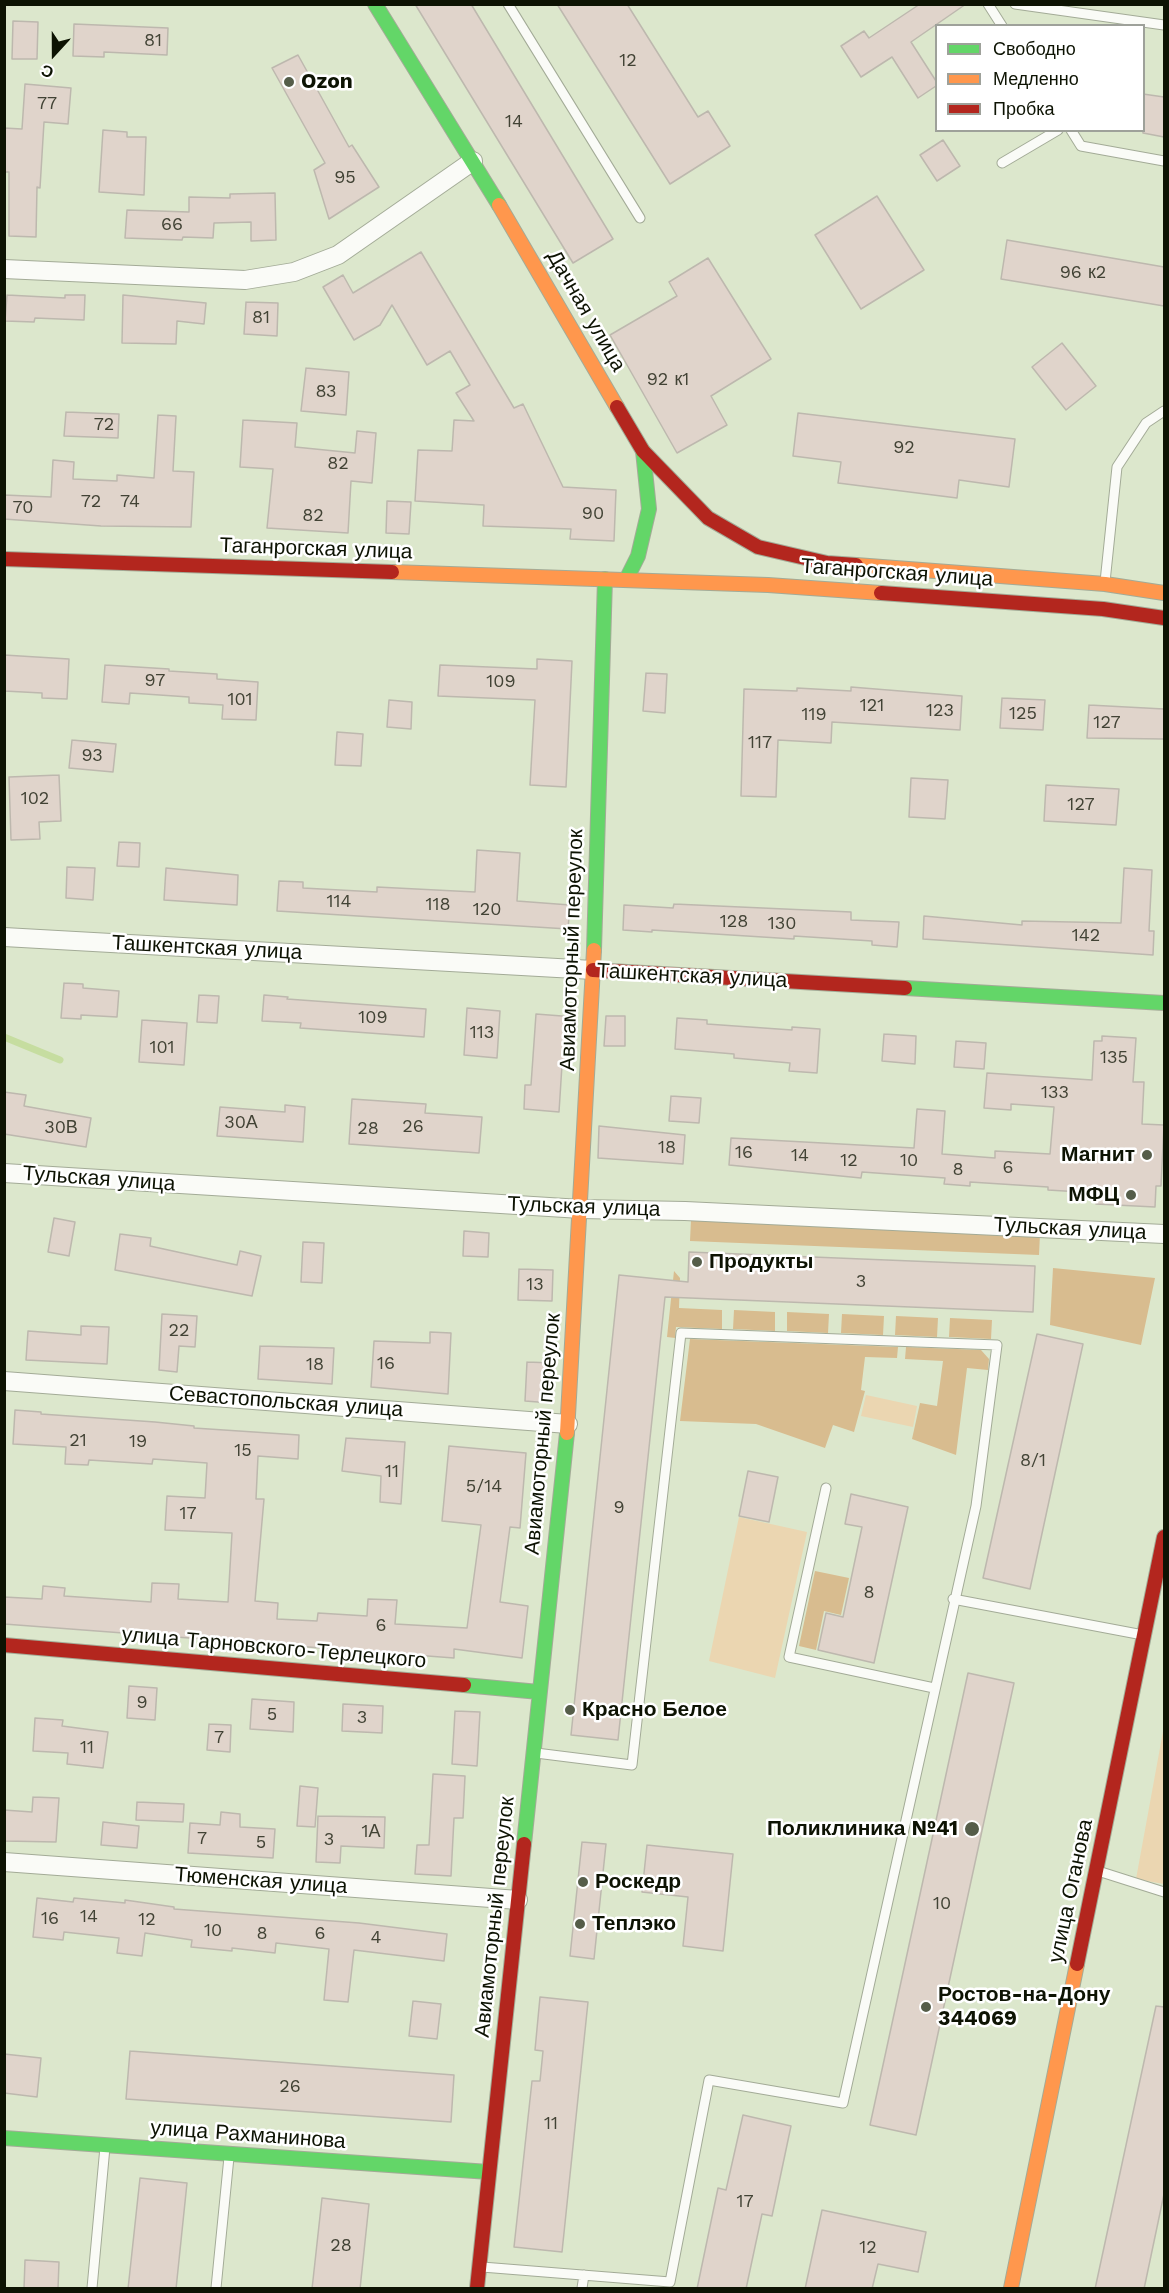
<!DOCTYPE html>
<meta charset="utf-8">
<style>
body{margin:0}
#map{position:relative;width:1169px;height:2293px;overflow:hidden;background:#dce7cc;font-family:"Work Sans",sans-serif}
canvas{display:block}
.frame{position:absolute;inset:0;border:6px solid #0d1303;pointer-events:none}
.legend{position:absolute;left:935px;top:24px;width:210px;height:108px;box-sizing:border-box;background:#fff;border:2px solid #9ea19a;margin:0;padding:8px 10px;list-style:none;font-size:18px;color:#0d1303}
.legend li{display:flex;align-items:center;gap:12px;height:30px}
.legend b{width:30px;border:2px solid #9ea19a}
.north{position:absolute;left:24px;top:24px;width:60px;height:60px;-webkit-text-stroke:4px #fff;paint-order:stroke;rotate:201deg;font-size:16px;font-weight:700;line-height:24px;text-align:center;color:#0d1303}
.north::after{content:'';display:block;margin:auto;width:21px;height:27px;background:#0d1303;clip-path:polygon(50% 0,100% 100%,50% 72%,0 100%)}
</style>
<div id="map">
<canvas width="1169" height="2293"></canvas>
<div class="frame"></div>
<ul class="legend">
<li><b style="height:8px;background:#63d668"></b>Свободно</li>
<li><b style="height:8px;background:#ff974d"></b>Медленно</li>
<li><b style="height:8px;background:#b3261e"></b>Пробка</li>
</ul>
<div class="north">С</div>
</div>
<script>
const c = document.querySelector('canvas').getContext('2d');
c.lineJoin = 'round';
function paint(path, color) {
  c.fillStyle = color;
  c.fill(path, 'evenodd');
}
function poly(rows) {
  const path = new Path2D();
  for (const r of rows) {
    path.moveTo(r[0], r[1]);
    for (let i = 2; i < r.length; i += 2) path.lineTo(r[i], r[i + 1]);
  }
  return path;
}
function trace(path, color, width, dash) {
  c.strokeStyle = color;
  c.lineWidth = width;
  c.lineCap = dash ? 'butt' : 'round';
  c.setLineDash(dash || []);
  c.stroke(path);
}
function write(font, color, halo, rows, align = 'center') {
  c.font = font + ' "Work Sans",sans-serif';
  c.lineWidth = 5;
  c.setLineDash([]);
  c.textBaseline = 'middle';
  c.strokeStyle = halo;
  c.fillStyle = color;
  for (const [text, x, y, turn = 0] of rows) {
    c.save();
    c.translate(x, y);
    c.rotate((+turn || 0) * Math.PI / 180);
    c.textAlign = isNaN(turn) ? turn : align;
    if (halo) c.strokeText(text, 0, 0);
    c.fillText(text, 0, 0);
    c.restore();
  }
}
paint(poly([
 [866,1395,917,1406,913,1427,861,1416],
 [739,1517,807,1532,775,1678,709,1661],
 [1164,1726,1164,1884,1136,1879]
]), '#ebd6b1');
paint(poly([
 [691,1220,1040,1234,1039,1255,690,1241],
 [1053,1268,1155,1278,1141,1345,1050,1325],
 [674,1271,680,1278,679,1308,722,1310,722,1329,676,1327,675,1338,667,1337],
 [734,1310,775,1312,775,1331,733,1329],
 [787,1312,829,1314,828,1333,787,1331],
 [842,1314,884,1316,883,1335,841,1333],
 [896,1316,938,1318,937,1337,895,1335],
 [950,1318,992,1320,991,1339,949,1337],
 [690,1339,898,1347,897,1358,865,1357,861,1390,865,1391,854,1432,833,1425,825,1448,756,1424,680,1421],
 [906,1347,981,1350,989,1359,988,1370,967,1368,956,1455,912,1439,920,1403,937,1406,943,1361,905,1359],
 [815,1571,849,1578,841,1615,824,1611,816,1650,799,1646]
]), '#d8bc8f');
trace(poly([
 [4,1037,60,1060]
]), '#c6dda0', 7);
const building = poly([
 [415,4,471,4,613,239,573,263,415,4],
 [557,4,627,4,698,117,708,111,730,146,670,184,557,4],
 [920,4,966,4,911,42,936,81,936,86,918,98,892,57,861,77,841,46,864,31,869,38,920,4],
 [13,21,38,22,37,59,12,59,13,21],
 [74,24,168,28,167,55,104,52,104,57,73,56,74,24],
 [298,55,349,147,352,145,379,187,329,219,314,170,325,163,272,68,298,55],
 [25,84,71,88,68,124,44,122,40,188,37,187,36,237,9,236,9,172,4,172,4,128,22,129,25,84],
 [1143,94,1164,97,1164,137,1143,133,1143,94],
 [103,130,127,132,127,137,146,137,144,195,99,192,103,130],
 [943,140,960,166,937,181,920,155,943,140],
 [275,193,276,240,251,241,251,222,214,223,213,238,183,237,182,240,125,238,127,210,189,212,189,197,230,198,230,194,275,193],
 [877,196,924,270,861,309,815,235,877,196],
 [1007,240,1164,267,1164,306,1001,279,1007,240],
 [421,252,514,408,523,404,563,487,616,490,614,541,570,539,571,529,483,526,484,505,415,501,418,450,452,451,454,420,474,421,456,393,470,385,450,351,427,365,392,305,380,325,354,340,323,287,343,275,353,293,421,252],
 [708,258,771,359,711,396,727,425,677,453,610,335,677,296,669,282,708,258],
 [7,295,65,298,65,295,85,295,84,320,35,318,34,322,5,321,7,295],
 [123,295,206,303,204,324,177,321,176,344,122,343,123,295],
 [246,302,278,303,277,336,244,334,246,302],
 [1062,343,1096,386,1066,410,1032,367,1062,343],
 [306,368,349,372,346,415,301,411,306,368],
 [66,412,119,414,118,438,64,436,66,412],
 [798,413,1015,439,1009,487,959,480,957,498,838,483,841,462,793,456,798,413],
 [158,415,176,416,173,471,194,472,191,527,101,526,4,519,4,495,51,497,53,460,74,462,73,479,117,481,117,475,154,478,158,415],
 [243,420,297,423,295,447,355,453,357,431,376,433,372,483,351,481,348,533,267,528,273,469,240,467,243,420],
 [387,501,411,502,409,534,386,533,387,501],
 [4,655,69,659,67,699,42,698,42,693,4,691,4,655],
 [537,659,572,661,566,787,530,785,535,700,438,696,440,665,537,669,537,659],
 [105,665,169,669,169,671,217,674,217,679,258,682,256,720,222,719,223,705,189,703,189,697,130,693,129,704,102,702,105,665],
 [646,673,667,674,665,713,643,711,646,673],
 [851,687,962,696,960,730,832,722,831,743,778,740,776,797,741,796,744,689,797,691,797,688,851,691,851,687],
 [1002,698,1045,700,1043,730,1000,728,1002,698],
 [389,700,412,702,411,729,387,727,389,700],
 [1089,705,1164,709,1164,739,1087,738,1089,705],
 [337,732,363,734,361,766,335,765,337,732],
 [72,740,116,744,113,772,69,768,72,740],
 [59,775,61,821,39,822,40,839,11,840,9,777,59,775],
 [911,778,948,780,945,819,909,817,911,778],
 [1046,785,1119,789,1116,825,1044,821,1046,785],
 [119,842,140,843,139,867,117,866,119,842],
 [477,850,520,853,517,901,570,905,568,929,277,911,279,881,303,882,303,888,377,892,377,887,475,892,477,850],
 [67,867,95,868,93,900,66,898,67,867],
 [166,868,238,875,237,905,164,900,166,868],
 [1124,868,1152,870,1149,931,1154,931,1153,955,923,939,924,916,1022,925,1022,921,1121,923,1124,868],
 [674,904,851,912,851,920,899,922,897,947,872,945,872,941,794,936,794,939,652,930,652,932,623,930,624,905,673,908,674,904],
 [64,983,83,984,83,988,119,991,117,1017,81,1015,81,1019,61,1018,64,983],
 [199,995,219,996,217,1023,197,1022,199,995],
 [264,995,288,997,287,999,426,1009,424,1037,300,1028,301,1023,262,1021,264,995],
 [467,1008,500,1011,497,1058,464,1055,467,1008],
 [536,1014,575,1017,574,1045,566,1045,565,1066,562,1065,559,1112,524,1109,525,1085,531,1085,536,1014],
 [606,1016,625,1016,625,1046,604,1046,606,1016],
 [677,1018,707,1020,707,1024,792,1030,792,1027,820,1029,817,1073,789,1071,790,1063,734,1058,734,1054,675,1049,677,1018],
 [142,1020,187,1023,184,1065,139,1062,142,1020],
 [884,1034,916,1036,915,1064,882,1061,884,1034],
 [1102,1036,1136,1038,1133,1082,1144,1082,1142,1124,1164,1125,1161,1186,1156,1186,1155,1207,1096,1204,1097,1193,1048,1190,1048,1187,970,1182,970,1186,944,1184,945,1178,862,1172,861,1178,729,1165,731,1138,914,1148,917,1109,945,1111,942,1154,995,1158,995,1151,1050,1154,1054,1107,1011,1104,1011,1110,984,1108,987,1073,1092,1080,1094,1041,1102,1041,1102,1036],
 [956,1041,986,1043,984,1069,954,1067,956,1041],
 [4,1092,26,1095,24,1106,91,1118,86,1147,4,1134,4,1092],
 [671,1096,701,1098,699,1123,669,1121,671,1096],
 [352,1099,426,1104,425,1113,482,1117,479,1153,349,1144,352,1099],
 [285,1105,305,1107,303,1142,217,1136,220,1107,285,1112,285,1105],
 [599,1126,685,1135,683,1164,598,1158,599,1126],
 [54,1218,75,1222,69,1256,48,1252,54,1218],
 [464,1231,489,1233,488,1257,463,1256,464,1231],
 [120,1234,151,1238,150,1246,237,1265,240,1251,261,1256,252,1296,115,1270,120,1234],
 [303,1242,324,1243,322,1283,301,1282,303,1242],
 [689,1252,1035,1266,1033,1312,665,1297,618,1740,571,1735,619,1275,688,1282,689,1252],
 [519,1269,553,1270,552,1301,518,1300,519,1269],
 [162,1314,197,1316,195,1347,179,1346,177,1372,159,1370,162,1314],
 [81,1326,109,1327,107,1364,26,1360,28,1331,81,1335,81,1326],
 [430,1332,451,1333,448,1394,371,1387,374,1341,430,1343,430,1332],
 [1037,1334,1083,1344,1030,1589,983,1578,1037,1334],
 [260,1346,334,1348,332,1384,258,1379,260,1346],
 [527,1362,553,1363,551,1403,525,1401,527,1362],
 [15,1410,41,1412,41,1414,155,1422,194,1426,194,1428,299,1435,298,1459,258,1456,256,1499,264,1499,255,1601,278,1603,277,1619,317,1621,318,1613,367,1616,368,1599,397,1600,395,1624,467,1628,481,1525,442,1521,449,1446,526,1453,520,1528,510,1527,500,1602,528,1606,522,1658,454,1649,454,1658,4,1624,4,1597,42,1599,43,1586,65,1588,64,1596,151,1602,152,1583,179,1584,178,1599,228,1602,232,1533,165,1530,167,1496,205,1498,207,1463,153,1459,152,1464,89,1460,88,1465,65,1464,66,1447,13,1444,15,1410],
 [346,1438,405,1442,401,1504,380,1502,381,1476,342,1471,346,1438],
 [748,1471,778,1477,769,1522,739,1516,748,1471],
 [851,1494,908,1507,874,1663,818,1650,826,1613,843,1617,862,1527,845,1524,851,1494],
 [968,1673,1014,1683,916,2135,870,2125,968,1673],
 [129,1686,157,1688,155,1720,127,1718,129,1686],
 [252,1699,294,1702,293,1732,250,1729,252,1699],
 [343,1704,383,1706,382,1733,342,1731,343,1704],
 [455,1711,480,1712,477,1766,452,1764,455,1711],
 [35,1718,63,1720,62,1726,108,1732,103,1768,67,1764,68,1753,33,1751,35,1718],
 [209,1724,231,1725,230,1752,207,1750,209,1724],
 [433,1774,465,1776,463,1818,454,1818,451,1876,415,1874,417,1845,429,1845,433,1774],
 [300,1786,318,1788,315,1827,297,1826,300,1786],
 [33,1797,59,1798,56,1842,4,1841,4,1810,32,1812,33,1797],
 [137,1802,184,1804,183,1822,136,1820,137,1802],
 [221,1812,240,1814,240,1827,275,1829,273,1858,188,1853,190,1823,220,1825,221,1812],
 [318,1816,385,1817,384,1848,341,1846,340,1863,316,1862,318,1816],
 [103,1822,139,1826,137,1848,101,1845,103,1822],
 [582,1842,606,1844,594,1959,570,1956,582,1842],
 [647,1845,733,1854,723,1951,683,1946,688,1897,642,1892,647,1845],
 [37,1898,73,1902,74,1898,125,1903,125,1900,174,1907,174,1909,359,1923,447,1934,444,1961,354,1950,348,2002,324,2000,329,1949,276,1943,275,1953,232,1948,232,1951,191,1947,192,1940,145,1933,142,1956,117,1953,119,1938,64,1932,63,1940,33,1937,37,1898],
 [540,1997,588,2002,562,2252,514,2247,532,2081,540,2081,543,2051,535,2050,540,1997],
 [413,2001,441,2004,437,2039,409,2036,413,2001],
 [1156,2006,1164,2007,1164,2194,1144,2289,1095,2289,1156,2006],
 [130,2051,454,2075,451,2122,126,2099,130,2051],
 [4,2054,41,2058,37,2097,4,2093,4,2054],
 [743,2115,791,2126,772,2216,762,2214,746,2289,697,2289,718,2188,726,2190,743,2115],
 [140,2178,187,2183,176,2289,128,2289,140,2178],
 [322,2198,369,2204,360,2289,312,2289,322,2198],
 [822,2210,926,2232,918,2272,878,2264,872,2289,805,2289,822,2210],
 [25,2260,59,2262,58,2289,24,2289,25,2260]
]);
paint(building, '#e0d4cb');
trace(building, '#bdb8ae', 1.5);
const lane = poly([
 [508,4,640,218],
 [988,4,1002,26],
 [1015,4,1164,25],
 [1071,130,1081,146,1164,161],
 [1002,163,1058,130],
 [1105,582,1117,467,1146,423,1164,411],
 [826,1488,789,1657,934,1688],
 [953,1599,1143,1635],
 [1098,1871,1164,1892],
 [482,2267,670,2282,709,2080,843,2103,976,1506,997,1345,681,1333,632,1765,536,1753],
 [92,2288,105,2147],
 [216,2288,229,2157],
 [582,2288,584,2275]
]);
const street = poly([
 [4,269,245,280,294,272,338,255,473,161],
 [4,937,593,970],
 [4,1173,581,1209,685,1211,1164,1234],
 [4,1381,568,1424],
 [4,1862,518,1900]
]);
const fast = poly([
 [375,4,499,205],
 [626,580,638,556,649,509,643,451],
 [594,950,605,579],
 [905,988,1164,1003],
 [464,1685,539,1692],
 [524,1844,567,1433],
 [4,2138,489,2172]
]);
const slow = poly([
 [499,205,617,407],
 [856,565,1105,584,1164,593],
 [392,572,768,585,881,593],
 [567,1433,594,950],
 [1011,2288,1077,1964]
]);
const jam = poly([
 [617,407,643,451,708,518,758,547,827,563,856,565],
 [4,559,392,572],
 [881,593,1103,609,1164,618],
 [593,970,905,988],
 [4,1645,464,1685],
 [1077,1964,1164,1537],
 [477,2288,524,1844]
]);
trace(lane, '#a3ab97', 11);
trace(street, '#a3ab97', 20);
trace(fast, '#a3ab97', 16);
trace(slow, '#a3ab97', 16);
trace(jam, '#a3ab97', 16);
trace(lane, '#fafbf7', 9);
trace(street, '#fafbf7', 18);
trace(fast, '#63d668', 14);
trace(slow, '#ff974d', 14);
trace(jam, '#b3261e', 14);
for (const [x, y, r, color] of [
 [289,82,6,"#555d49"],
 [1147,1155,6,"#555d49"],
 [1131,1195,6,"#555d49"],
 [697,1262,6,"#555d49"],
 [570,1710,6,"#555d49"],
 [972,1829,8,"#555d49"],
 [583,1882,6,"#555d49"],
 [580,1924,6,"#555d49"],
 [926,2007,6,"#555d49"]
]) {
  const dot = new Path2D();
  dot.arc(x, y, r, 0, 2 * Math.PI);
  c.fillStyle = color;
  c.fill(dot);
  trace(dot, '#fff', 2);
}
write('18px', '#424335', null, [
 ["81",153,41],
 ["12",628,61],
 ["77",47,104],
 ["14",514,122],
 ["95",345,178],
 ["66",172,225],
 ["96 к2",1083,273],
 ["81",261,318],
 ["92 к1",668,380],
 ["83",326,392],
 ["72",104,425],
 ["92",904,448],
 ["82",338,464],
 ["72",91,502],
 ["74",130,502],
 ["70",23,508],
 ["90",593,514],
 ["82",313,516],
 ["97",155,681],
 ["109",501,682],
 ["101",240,700],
 ["121",872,706],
 ["123",940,711],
 ["125",1023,714],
 ["119",814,715],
 ["127",1107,723],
 ["117",760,743],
 ["93",92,756],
 ["102",35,799],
 ["127",1081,805],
 ["114",339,902],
 ["118",438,905],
 ["120",487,910],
 ["128",734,922],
 ["130",782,924],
 ["142",1086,936],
 ["109",373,1018],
 ["113",482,1033],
 ["101",162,1048],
 ["135",1114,1058],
 ["133",1055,1093],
 ["30А",241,1123],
 ["26",413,1127],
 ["30В",61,1128],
 ["28",368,1129],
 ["18",667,1148],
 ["16",744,1153],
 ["14",800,1156],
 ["12",849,1161],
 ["10",909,1161],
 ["6",1008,1168],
 ["8",958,1170],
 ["3",861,1282],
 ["13",535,1285],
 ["22",179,1331],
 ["16",386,1364],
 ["18",315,1365],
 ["21",78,1441],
 ["19",138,1442],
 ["15",243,1451],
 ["8/1",1033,1461],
 ["11",392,1472],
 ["5/14",484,1487],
 ["9",619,1508],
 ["17",188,1514],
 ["8",869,1593],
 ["6",381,1626],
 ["9",142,1703],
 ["5",272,1715],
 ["3",362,1718],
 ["7",219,1738],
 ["11",87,1748],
 ["1А",371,1832],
 ["7",202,1839],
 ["3",329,1840],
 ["5",261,1843],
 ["10",942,1904],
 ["14",89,1917],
 ["16",50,1919],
 ["12",147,1920],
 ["10",213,1931],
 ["8",262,1934],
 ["6",320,1934],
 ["4",376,1938],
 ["26",290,2087],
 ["11",551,2124],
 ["17",745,2202],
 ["28",341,2246],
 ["12",868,2248]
]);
write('bold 21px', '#0d1303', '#fff', [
 ["Ozon",301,82],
 ["Магнит",1135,1155,"right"],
 ["МФЦ",1119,1195,"right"],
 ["Продукты",709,1262],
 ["Красно Белое",582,1710],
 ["Поликлиника №41",958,1829,"right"],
 ["Роскедр",595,1882],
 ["Теплэко",592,1924],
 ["Ростов-на-Дону",938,1995],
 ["344069",938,2019]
], 'left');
write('21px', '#0d1303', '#fff', [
 ["Дачная улица",586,311,60],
 ["Таганрогская улица",316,549,2],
 ["Таганрогская улица",897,573,4],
 ["Ташкентская улица",207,948,3],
 ["Авиамоторный переулок",572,950,-88],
 ["Ташкентская улица",692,976,3],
 ["Тульская улица",99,1179,4],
 ["Тульская улица",584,1207,2],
 ["Тульская улица",1070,1229,3],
 ["Севастопольская улица",286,1402,4],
 ["Авиамоторный переулок",543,1434,-85],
 ["улица Тарновского-Терлецкого",274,1648,5],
 ["Тюменская улица",261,1881,4],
 ["улица Оганова",1071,1891,-78],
 ["Авиамоторный переулок",495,1917,-84],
 ["улица Рахманинова",248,2135,4]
]);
</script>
